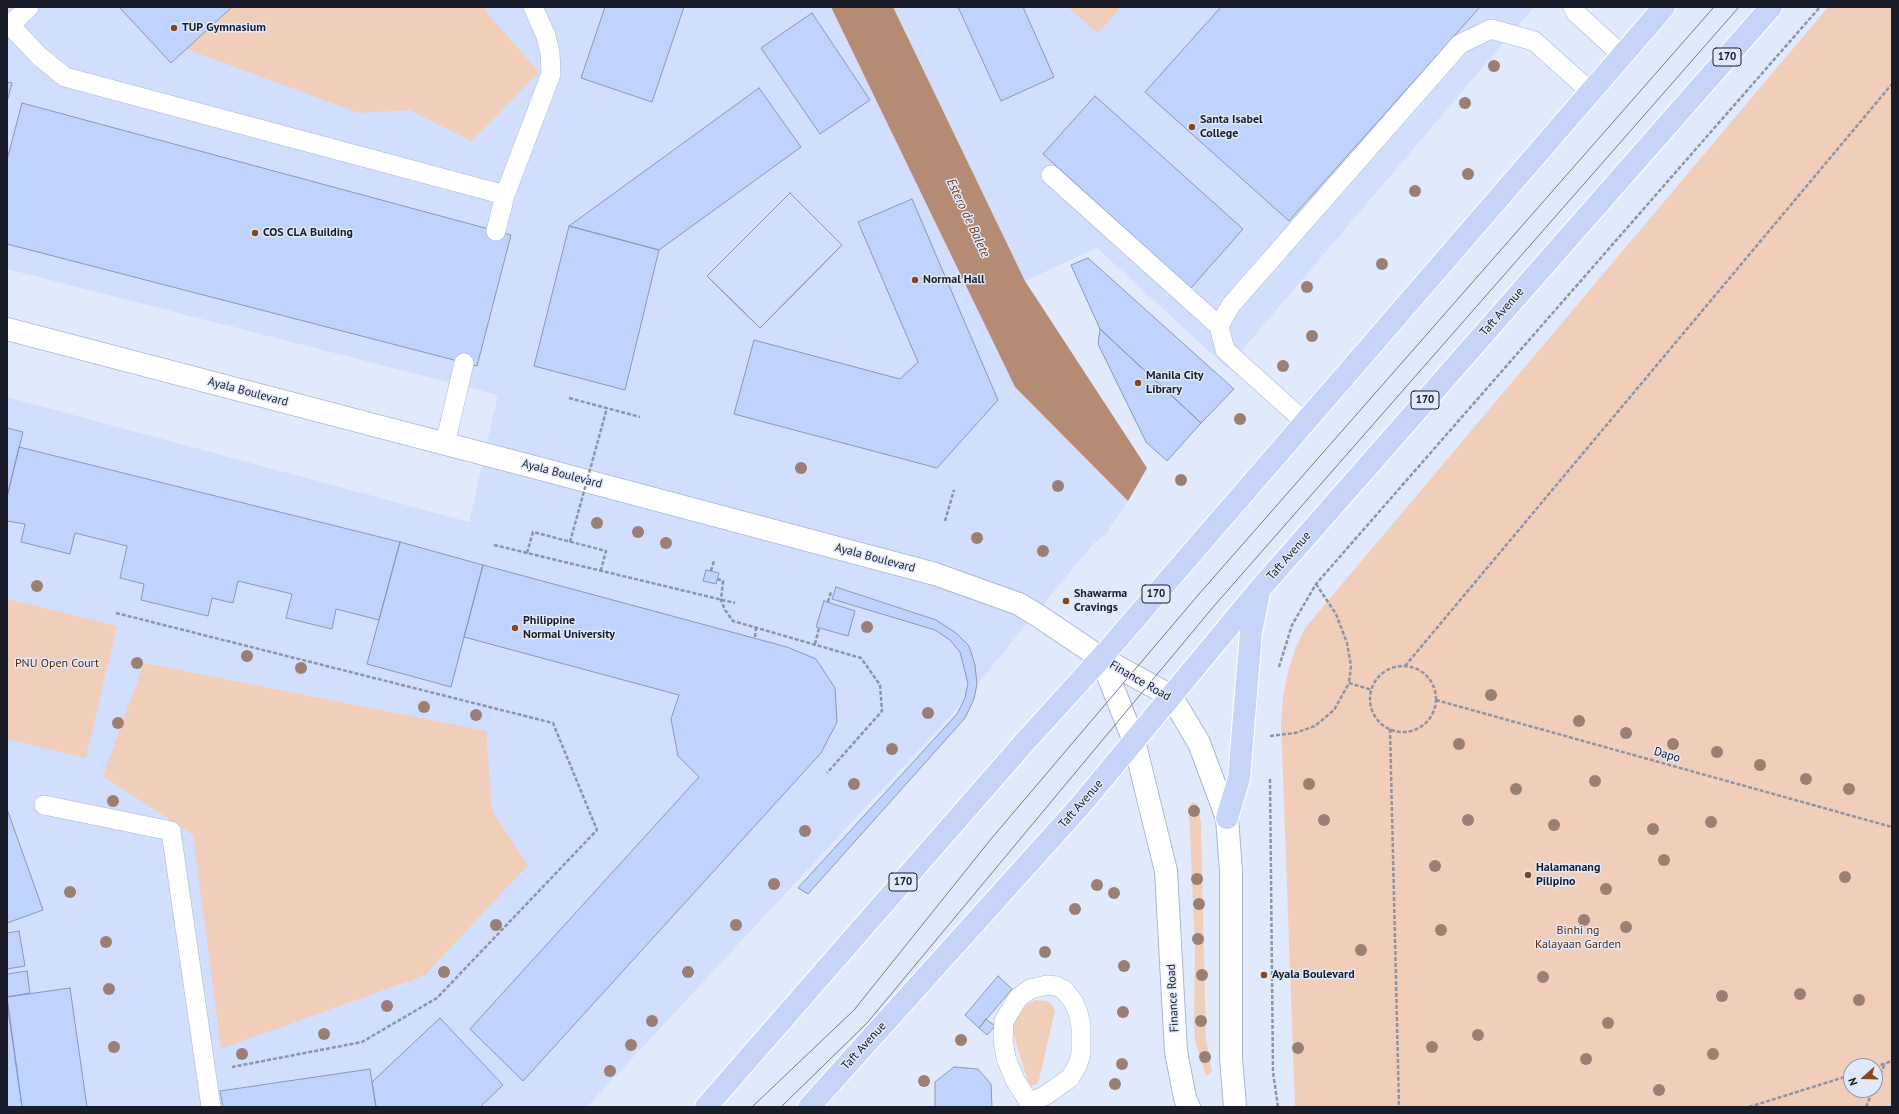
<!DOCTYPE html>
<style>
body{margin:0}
#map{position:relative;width:1899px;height:1114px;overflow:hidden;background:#e1eafd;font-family:"PT Sans",sans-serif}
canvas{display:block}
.frame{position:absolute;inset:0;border:8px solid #191d29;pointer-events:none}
.north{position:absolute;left:1843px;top:1058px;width:40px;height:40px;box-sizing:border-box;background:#e1eafd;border:1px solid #9198a8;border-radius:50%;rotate:250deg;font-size:11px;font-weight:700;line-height:16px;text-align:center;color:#191d29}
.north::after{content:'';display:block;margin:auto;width:14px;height:18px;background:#894618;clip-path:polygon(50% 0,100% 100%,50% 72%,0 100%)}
</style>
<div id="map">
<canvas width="1899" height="1114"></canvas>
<div class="frame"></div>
<div class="north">N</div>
</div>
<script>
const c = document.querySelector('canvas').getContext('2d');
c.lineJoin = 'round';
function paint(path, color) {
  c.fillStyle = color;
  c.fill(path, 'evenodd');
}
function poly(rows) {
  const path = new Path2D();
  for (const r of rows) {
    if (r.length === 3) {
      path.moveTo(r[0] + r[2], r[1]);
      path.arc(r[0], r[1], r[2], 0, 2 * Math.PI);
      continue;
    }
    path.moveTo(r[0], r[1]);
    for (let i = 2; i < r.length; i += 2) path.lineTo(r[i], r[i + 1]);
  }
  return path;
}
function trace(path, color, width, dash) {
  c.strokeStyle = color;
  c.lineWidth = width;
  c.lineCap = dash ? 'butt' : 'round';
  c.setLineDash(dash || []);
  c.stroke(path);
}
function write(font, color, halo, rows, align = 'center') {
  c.font = font + ' "PT Sans",sans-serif';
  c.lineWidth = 3;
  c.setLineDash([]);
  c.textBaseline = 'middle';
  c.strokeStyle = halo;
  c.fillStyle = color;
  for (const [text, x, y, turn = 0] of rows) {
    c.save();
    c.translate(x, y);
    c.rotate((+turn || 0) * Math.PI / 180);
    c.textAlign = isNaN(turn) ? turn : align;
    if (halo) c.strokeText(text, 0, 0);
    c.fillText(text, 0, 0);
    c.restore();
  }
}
paint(poly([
 [7,7,831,7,1015,387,1128,501,1105,535,1093,544,954,712,587,1107,7,1107,7,397,469,522,498,395,7,269],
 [893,7,1534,7,1227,368,1097,248,1025,281]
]), '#d1defe');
paint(poly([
 [232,7,484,7,488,14,539,72,471,141,409,110,359,113,186,49],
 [1068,7,1121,7,1098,33],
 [1828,7,1892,7,1892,1107,1295,1107,1281,723,1283,697,1289,668,1295,650,1305,628],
 [1851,1066,1875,1066,1875,1090,1851,1090],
 [7,599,117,626,86,758,7,739],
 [144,663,486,731,492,811,528,865,425,975,221,1049,193,835,103,776],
 [1192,802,1197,804,1201,822,1206,1039,1212,1072,1206,1076,1195,1041,1194,1025,1195,952,1189,808],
 [1035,1000,1047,1001,1052,1004,1055,1011,1039,1080,1037,1084,1031,1086,1028,1082,1011,1027,1019,1012,1026,1005]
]), '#f1ceba');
paint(poly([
 [831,7,893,7,1025,281,1147,468,1128,501,1015,387]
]), '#b68b73');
const building = poly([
 [119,7,232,7,171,63,119,7],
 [605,7,684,7,652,102,581,78,605,7],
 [958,7,1023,7,1054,77,1001,101,958,7],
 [1221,7,1480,7,1289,221,1145,92,1221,7],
 [812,13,870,100,820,134,761,48,812,13],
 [7,82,12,83,7,102,7,82],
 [759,88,801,147,659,250,569,226,759,88],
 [1095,96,1243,229,1191,288,1043,154,1095,96],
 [22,103,511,235,477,366,7,244,7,160,22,103],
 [790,193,842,245,760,328,707,276,790,193],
 [790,193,842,245,760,328,707,276,790,193],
 [912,199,998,400,937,468,734,414,754,340,900,379,918,362,858,222,912,199],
 [569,226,659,250,625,390,534,366,569,226],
 [1088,258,1234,389,1201,423,1100,329,1071,265,1088,258],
 [1100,329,1201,423,1167,461,1146,442,1098,344,1100,329],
 [7,428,23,432,7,497,7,428],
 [19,447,400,542,379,620,336,609,332,629,286,618,292,594,238,581,233,603,212,598,208,616,141,600,144,584,120,578,127,546,75,533,70,554,21,542,25,524,7,521,7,497,19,447],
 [400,542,483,565,451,687,367,664,400,542],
 [483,565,787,647,816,659,835,688,837,722,821,753,523,1081,470,1029,699,777,678,756,671,719,679,695,464,637,483,565],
 [706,570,719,573,716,584,703,581,706,570],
 [836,587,936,620,956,633,969,646,975,665,977,684,974,699,965,718,808,894,798,888,957,714,965,698,968,683,960,652,950,640,935,630,832,599,836,587],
 [824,601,855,611,848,636,816,627,824,601],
 [7,809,43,910,7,923,7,809],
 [19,931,25,966,7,969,7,933,19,931],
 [27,971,30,993,7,997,7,974,27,971],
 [998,976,1012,989,979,1028,965,1015,998,976],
 [70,988,87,1107,22,1107,7,997,70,988],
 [7,1002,22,1107,7,1107,7,1002],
 [440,1018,503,1085,480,1107,376,1107,372,1082,440,1018],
 [986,1019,995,1026,987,1035,979,1028,986,1019],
 [954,1067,978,1069,991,1084,992,1107,935,1107,935,1082,954,1067],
 [370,1069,376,1107,223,1107,220,1091,370,1069]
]);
paint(building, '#c0d3fe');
trace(building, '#8b98b6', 1);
const service = poly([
 [1573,7,1576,13,1622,55],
 [7,22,39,56,65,77,505,195,496,231],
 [10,25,29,7],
 [1051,175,1219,326],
 [505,195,551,74,550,53,546,36,533,7],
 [1305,422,1225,350,1219,326,1231,305,1460,44,1491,29,1534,41,1591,92],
 [445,444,464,363],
 [44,805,171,831,211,1107],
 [1030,1103,1046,1095,1070,1078,1077,1066,1081,1054,1081,1026,1078,1012,1073,1001,1064,990,1056,986,1047,985,1030,989,1018,998,1004,1021,1003,1040,1006,1058,1015,1080,1032,1107]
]);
const secondary = poly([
 [7,329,549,471,935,574,1019,604,1037,615,1101,658,1171,696,1199,743,1227,818,1231,871,1231,1058,1235,1107],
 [1101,658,1134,741,1166,871,1176,1052,1185,1098,1189,1107]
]);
const primary = poly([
 [1227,818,1239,778,1251,632,1259,592],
 [706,1107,1022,745,1101,658,1664,7],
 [809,1107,1080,806,1259,590,1771,7]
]);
trace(service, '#a9b7d6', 20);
trace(secondary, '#a9b7d6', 24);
trace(primary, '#fff', 24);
trace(poly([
 [569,398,640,417],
 [945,521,954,490],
 [494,545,735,603],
 [527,553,533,532,606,551,601,570],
 [711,571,714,561],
 [717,579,723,581,721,600,725,610,733,621,861,658,880,685,882,711,827,773],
 [1316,584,1336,614,1347,643,1351,666,1349,683],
 [828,602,831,592],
 [116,613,553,723,597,830,437,998,362,1042,232,1067],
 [755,637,756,627],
 [815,644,819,628],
 [1405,666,1892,84],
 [1403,699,33],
 [1279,667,1292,625,1316,584,1820,7],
 [1436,700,1892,827],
 [1390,729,1399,1107],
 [1270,736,1295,733,1315,726,1334,710,1349,683,1372,690],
 [1270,779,1273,1072,1278,1107],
 [1875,1067,1892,1061],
 [1875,1085,1885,1064],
 [1749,1107,1851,1075],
 [1866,1107,1873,1090]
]), '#8d94a4', 2.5, [4, 2]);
trace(service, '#fff', 19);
trace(secondary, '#fff', 22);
trace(primary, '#c5d4f8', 22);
trace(poly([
 [752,1107,854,1010,991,839,1199,594,1714,7],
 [781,1107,867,1023,1214,606,1739,7]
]), '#747a89', 1);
trace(poly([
 [570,542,607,408]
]), '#8d94a4', 2.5, [4, 2]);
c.fillStyle = '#9a7f72';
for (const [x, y] of [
 [1494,66],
 [1465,103],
 [1468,174],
 [1415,191],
 [1382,264],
 [1307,287],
 [1312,336],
 [1283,366],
 [1240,419],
 [801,468],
 [1181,480],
 [1058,486],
 [597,523],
 [638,532],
 [977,538],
 [666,543],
 [1043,551],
 [37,586],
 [867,627],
 [247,656],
 [137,663],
 [301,668],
 [1491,695],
 [424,707],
 [928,713],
 [476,715],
 [1579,721],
 [118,723],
 [1626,733],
 [1459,744],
 [1673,744],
 [892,749],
 [1717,752],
 [1760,765],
 [1806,779],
 [1595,781],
 [854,784],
 [1309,784],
 [1516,789],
 [1849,789],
 [113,801],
 [1194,811],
 [1324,820],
 [1468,820],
 [1711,822],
 [1554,825],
 [1653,829],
 [805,831],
 [1664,860],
 [1435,866],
 [1845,877],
 [1197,879],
 [774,884],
 [1097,885],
 [1606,889],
 [70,892],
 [1114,893],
 [1199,904],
 [1075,909],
 [1584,920],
 [496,925],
 [736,925],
 [1626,927],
 [1441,930],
 [1198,939],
 [106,942],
 [1361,950],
 [1045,952],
 [1124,966],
 [444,972],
 [688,972],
 [1202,975],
 [1543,977],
 [109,989],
 [1800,994],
 [1722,996],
 [1859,1000],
 [387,1006],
 [1123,1012],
 [652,1021],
 [1201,1021],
 [1608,1023],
 [324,1034],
 [1478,1035],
 [961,1040],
 [631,1045],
 [114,1047],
 [1432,1047],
 [1298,1048],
 [242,1054],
 [1713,1054],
 [1205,1057],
 [1586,1059],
 [1122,1064],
 [610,1071],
 [924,1081],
 [1115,1084],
 [1659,1090]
]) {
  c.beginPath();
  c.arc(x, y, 6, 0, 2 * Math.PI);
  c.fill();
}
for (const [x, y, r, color] of [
 [174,28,4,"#894618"],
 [1192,127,4,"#894618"],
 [255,233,4,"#894618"],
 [915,280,4,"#894618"],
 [1138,383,4,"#894618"],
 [1066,601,4,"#894618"],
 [515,628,4,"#894618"],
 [1528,875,4,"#894618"],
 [1264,975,4,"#894618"]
]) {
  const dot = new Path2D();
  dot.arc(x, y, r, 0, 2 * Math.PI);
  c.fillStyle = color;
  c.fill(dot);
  trace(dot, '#e1eafd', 1.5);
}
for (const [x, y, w] of [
 [1727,57,28],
 [1425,400,28],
 [1156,594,28],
 [903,882,28]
]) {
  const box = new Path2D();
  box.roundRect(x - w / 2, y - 9, w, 18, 3);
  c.fillStyle = '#e1eafd';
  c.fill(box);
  trace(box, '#191d29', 1);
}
write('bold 11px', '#191d29', null, [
 ["170",1727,57],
 ["170",1425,400],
 ["170",1156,594],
 ["170",903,882]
]);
write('bold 12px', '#191d29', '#e1eafd', [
 ["TUP Gymnasium",182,28],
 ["Santa Isabel",1200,120],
 ["College",1200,134],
 ["COS CLA Building",263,233],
 ["Normal Hall",923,280],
 ["Manila City",1146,376],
 ["Library",1146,390],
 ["Shawarma",1074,594],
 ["Cravings",1074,608],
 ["Philippine",523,621],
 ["Normal University",523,635],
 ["Halamanang",1536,868],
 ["Pilipino",1536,882],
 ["Ayala Boulevard",1272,975]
], 'left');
write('12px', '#191d29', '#e1eafd', [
 ["Taft Avenue",1502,312,-49],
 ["Ayala Boulevard",248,392,15],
 ["Ayala Boulevard",562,474,15],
 ["Taft Avenue",1289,556,-49],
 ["Ayala Boulevard",875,558,15],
 ["Finance Road",1140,681,30],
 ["Dapo",1667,755,16],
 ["Taft Avenue",1081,804,-49],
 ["Finance Road",1173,998,-93],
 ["Taft Avenue",864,1046,-48]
]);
write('12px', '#5f2800', '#e1eafd', [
 ["PNU Open Court",57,664],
 ["Binhi ng",1578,931],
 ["Kalayaan Garden",1578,945]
]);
write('italic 13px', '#743b16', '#e1eafd', [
 ["Estero de Balete",968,218,65]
]);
</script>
